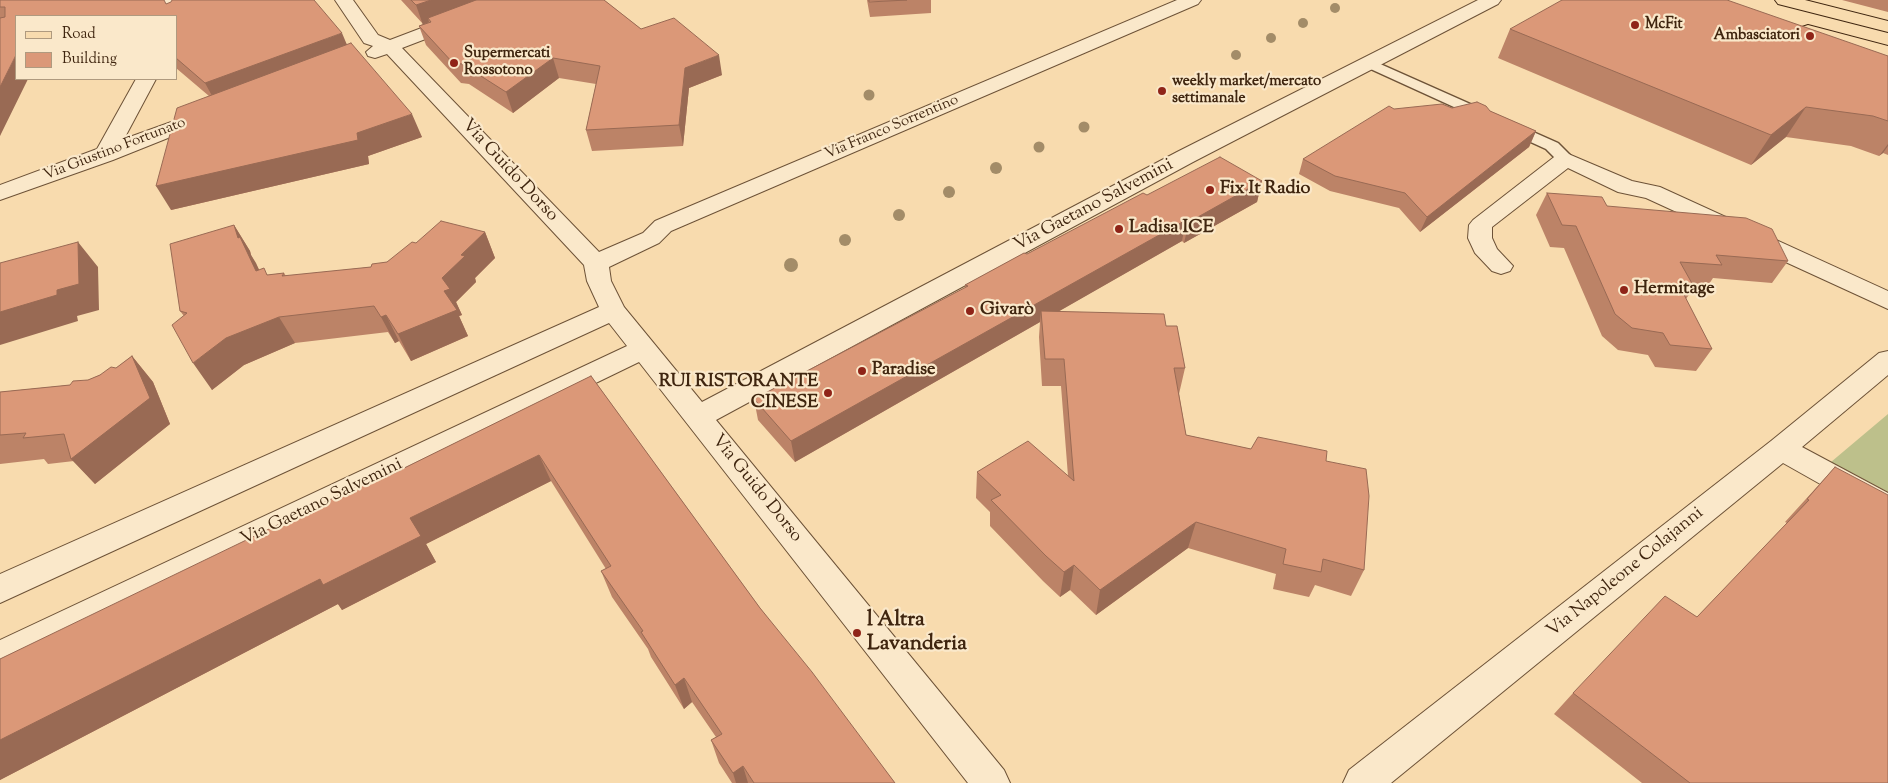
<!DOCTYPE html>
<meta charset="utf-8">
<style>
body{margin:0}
#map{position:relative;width:1888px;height:783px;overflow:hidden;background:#f8dbae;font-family:"Sorts Mill Goudy",serif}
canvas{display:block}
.legend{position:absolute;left:15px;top:15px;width:162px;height:65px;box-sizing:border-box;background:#fae8ca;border:1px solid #af9a7f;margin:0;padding:6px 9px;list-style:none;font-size:15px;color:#3f250f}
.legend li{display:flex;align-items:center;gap:10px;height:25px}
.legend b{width:25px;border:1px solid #af9a7f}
</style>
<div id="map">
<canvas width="1888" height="783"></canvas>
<ul class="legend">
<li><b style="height:6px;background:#f8dbae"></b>Road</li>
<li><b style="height:14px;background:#db9878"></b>Building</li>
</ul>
</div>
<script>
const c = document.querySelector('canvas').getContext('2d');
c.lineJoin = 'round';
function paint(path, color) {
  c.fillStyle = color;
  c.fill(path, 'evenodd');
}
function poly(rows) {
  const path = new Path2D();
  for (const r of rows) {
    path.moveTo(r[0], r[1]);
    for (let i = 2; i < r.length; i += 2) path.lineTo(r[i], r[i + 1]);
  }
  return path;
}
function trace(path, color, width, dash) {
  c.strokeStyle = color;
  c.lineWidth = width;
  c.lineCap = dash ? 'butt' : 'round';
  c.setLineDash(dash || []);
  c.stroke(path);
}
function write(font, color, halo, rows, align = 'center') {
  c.font = font + ' "Sorts Mill Goudy",serif';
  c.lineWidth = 4.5;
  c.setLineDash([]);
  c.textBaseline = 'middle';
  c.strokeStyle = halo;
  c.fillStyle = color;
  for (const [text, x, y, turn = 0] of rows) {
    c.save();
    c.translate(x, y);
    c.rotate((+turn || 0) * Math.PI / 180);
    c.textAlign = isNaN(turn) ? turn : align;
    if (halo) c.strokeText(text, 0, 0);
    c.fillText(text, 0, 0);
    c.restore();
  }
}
paint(poly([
 [1888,414,1888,492,1831,462]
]), '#bdc08b');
const service = poly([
 [1369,59,1558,143,1574,159,1572,163,1560,163,1546,149,1364,66,1362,63,1364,60,1369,59]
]);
const minor = poly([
 [156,0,174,0,183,16,180,20,176,21,176,16,165,16,156,0],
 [335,0,353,0,378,35,390,40,495,0,520,0,517,4,402,48,599,252,643,233,655,221,1177,0,1201,0,1198,4,671,231,659,243,609,267,611,281,624,307,702,402,1177,152,1478,0,1501,0,1498,4,1193,162,716,420,1004,770,1010,783,968,783,639,362,0,672,0,640,627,346,609,323,0,603,0,574,599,307,587,281,584,265,387,54,375,58,368,56,366,52,373,46,364,43,335,0],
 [136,79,156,79,124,139,199,112,206,110,213,112,216,116,213,120,113,160,0,200,0,185,97,149,136,79],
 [1566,153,1632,181,1660,187,1888,291,1888,309,1646,198,1618,192,1568,168,1492,227,1492,238,1497,249,1513,266,1510,271,1501,274,1492,271,1475,253,1468,238,1469,225,1473,220,1558,154,1566,153],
 [1888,351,1888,375,1802,447,1888,493,1888,519,1877,516,1783,463,1391,783,1343,783,1349,770,1771,441,1879,353,1888,351]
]);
const primary = poly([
 [1775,0,1805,0,1888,21,1888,32,1778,4,1775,0],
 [1808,25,1888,46,1888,58,1802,35,1799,31,1802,27,1808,25]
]);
trace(service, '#6d5237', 3);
trace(minor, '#6d5237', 2);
trace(primary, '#3f250f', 2);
paint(service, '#fae8ca');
paint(minor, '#fae8ca');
paint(primary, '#f8dbae');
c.fillStyle = '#a38c68';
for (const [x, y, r] of [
 [1335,8,5],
 [1303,23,5],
 [1271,38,5],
 [1236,55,5],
 [869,95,5.5],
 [1084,127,5.5],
 [1039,147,5.5],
 [996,168,6],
 [949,192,6],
 [899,215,6],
 [845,240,6],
 [791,265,7]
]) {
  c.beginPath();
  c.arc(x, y, r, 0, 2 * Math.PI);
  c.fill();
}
paint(poly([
 [0,0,166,4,347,44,422,137,368,156,369,164,171,210,209,96,176,68,176,16,16,16,0,136],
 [401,0,604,0,641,29,722,75,689,88,683,146,592,151,586,130,596,84,559,78,513,113,469,84,461,83,426,45,419,26,423,24],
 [867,0,931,0,931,13,870,17],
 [1842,0,1888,0,1888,12],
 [1510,29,1888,56,1888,155,1883,153,1879,156,1851,146,1786,137,1751,165,1498,58],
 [1452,108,1490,111,1536,131,1529,147,1420,232,1399,208,1330,191,1299,174,1303,159,1394,109],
 [1262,181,1257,202,1184,243,1182,241,1059,311,1166,326,1185,368,1179,394,1186,435,1251,449,1326,461,1364,570,1351,596,1315,585,1309,597,1273,589,1276,574,1188,548,1096,615,1070,590,1060,597,1043,581,990,526,990,512,976,498,977,472,1068,476,1061,386,1042,386,1039,337,1040,322,795,462,758,420,754,399,965,288,965,285,1147,195],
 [1547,193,1607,206,1788,261,1772,283,1713,278,1707,287,1693,286,1694,287,1686,299,1712,349,1696,371,1655,367,1648,355,1618,350,1602,336,1564,248,1550,247,1536,215],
 [234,225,250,251,251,255,259,270,268,275,284,273,286,276,371,267,387,262,416,243,485,232,495,258,475,278,476,282,456,302,462,315,459,316,468,336,411,361,399,341,395,343,388,332,295,343,244,365,212,390,184,316,180,311],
 [132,356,153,382,170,424,95,484,74,461,48,464,44,459,0,464,0,392,70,385,88,380,116,368],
 [591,376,760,608,895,783,732,783,719,763,711,740,716,737,692,702,684,709,651,657,648,649,612,597,601,571,606,569,551,481,426,544,436,562,342,610,338,604,0,780,0,659,388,476],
 [1835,467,1888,783,1642,783,1554,714,1573,693,1697,617,1787,523,1785,522]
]), '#bc8367');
paint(poly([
 [431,0,490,0,428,18,429,22,423,25,416,5],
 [342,33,350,52,216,103,205,83],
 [16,55,16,79,28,79,0,136,0,87],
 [719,55,722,75,689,88,683,146,679,125,685,68],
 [553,58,559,78,513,113,506,92],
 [1806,107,1786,137,1751,165,1771,135],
 [412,114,422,137,368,156,369,164,171,210,156,186,357,133],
 [1536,131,1529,147,1420,232,1427,217],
 [1888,144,1888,146,1883,153,1879,156],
 [1262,181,1257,202,1184,243,1189,222],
 [1186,220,1182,241,1042,321,1041,311,1040,322,795,462,791,441],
 [234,225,250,251,251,255,256,263,272,298,256,271,238,238],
 [485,232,495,258,475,278,476,282,456,302,462,315,459,316,468,336,411,361,398,334,444,291,442,278,461,255],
 [78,242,98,267,99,310,77,316,78,321,0,345,0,312,57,290],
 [386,315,399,341,395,343,381,317],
 [279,317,295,343,244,365,212,390,193,363,226,338],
 [132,356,153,382,170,424,95,484,71,459],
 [539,455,551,481,426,544,436,562,342,610,338,604,0,780,0,740,410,518],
 [1196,522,1188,548,1096,615,1100,590],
 [1074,565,1070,590,1060,597,1064,572],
 [684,678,692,702,684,709,675,685],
 [743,766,748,783,736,783,733,773]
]), '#996a54');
const building = poly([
 [0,0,164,0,166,4,171,2,172,0,314,0,342,33,205,83,176,58,176,16,16,16,16,55,0,87,0,18,5,17,5,7,0,7,0,0],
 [411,0,431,0,416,5,411,0],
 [476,0,604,0,641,29,674,18,719,55,685,68,679,125,586,130,600,66,553,58,506,92,462,64,453,63,419,26,431,22,428,18,476,0],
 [869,0,907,0,869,2,869,0],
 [1562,0,1727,0,1888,56,1888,121,1873,116,1806,107,1771,135,1510,29,1562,0],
 [351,43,412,114,357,133,358,140,156,186,177,108,351,43],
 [1477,102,1486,106,1490,111,1536,131,1427,217,1405,193,1335,176,1303,159,1389,106,1394,109,1442,104,1452,108,1477,102],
 [1220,157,1262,181,1189,222,1186,220,791,441,754,399,968,286,965,285,1024,253,1027,254,1143,193,1147,195,1220,157],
 [1547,193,1602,197,1607,206,1746,218,1772,229,1788,261,1716,255,1722,265,1680,262,1694,287,1679,285,1712,349,1670,345,1663,333,1632,328,1615,314,1576,226,1562,225,1547,193],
 [441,221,485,232,461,255,465,256,442,278,450,289,444,291,457,310,398,334,386,315,381,317,374,306,279,317,226,338,193,363,172,325,187,313,180,311,170,244,234,225,238,238,240,237,256,271,264,268,267,275,284,273,282,276,371,267,372,264,387,262,412,242,416,243,441,221],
 [78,242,79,284,57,290,57,295,0,312,0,263,78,242],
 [1041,311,1164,314,1166,326,1177,326,1185,368,1174,368,1186,435,1251,449,1258,437,1327,451,1326,461,1366,469,1369,496,1364,570,1323,559,1321,572,1283,564,1286,549,1196,522,1100,590,1074,565,1064,572,1046,556,991,500,1001,495,977,472,1028,441,1074,481,1064,359,1045,359,1041,311],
 [132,356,150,398,71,459,64,434,23,438,26,433,0,435,0,392,70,385,73,381,88,380,100,375,111,367,116,368,132,356],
 [591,376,760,608,812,672,895,783,754,783,743,766,733,773,711,740,722,734,684,678,675,685,641,632,643,631,601,571,611,566,539,455,410,518,421,536,323,585,320,579,0,740,0,659,385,473,388,476,591,376],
 [1835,467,1888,495,1888,783,1690,783,1573,693,1665,596,1697,617,1809,500,1807,499,1835,467]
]);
paint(building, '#db9878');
trace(building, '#996a54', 1);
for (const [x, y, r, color] of [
 [1635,25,5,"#8f2418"],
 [1810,36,5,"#8f2418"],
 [454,63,5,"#8f2418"],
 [1162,91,5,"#8f2418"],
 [1210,190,5,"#8f2418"],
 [1119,229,5,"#8f2418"],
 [1624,290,5,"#8f2418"],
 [970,311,5,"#8f2418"],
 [862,371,5,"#8f2418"],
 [828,393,5,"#8f2418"],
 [857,633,5,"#8f2418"]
]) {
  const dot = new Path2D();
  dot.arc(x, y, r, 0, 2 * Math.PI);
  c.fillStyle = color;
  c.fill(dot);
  trace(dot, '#fae8ca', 2);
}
write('bold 15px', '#3f250f', '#fae8ca', [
 ["McFit",1645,25],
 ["Ambasciatori",1800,36,"right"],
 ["Supermercati",464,54],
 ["Rossotono",464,71],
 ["weekly market/mercato",1172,82],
 ["settimanale",1172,99]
], 'left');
write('15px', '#3f250f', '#fae8ca', [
 ["Via Franco Sorrentino",892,128,-23],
 ["Via Giustino Fortunato",115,150,-21]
]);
write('18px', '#3f250f', '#fae8ca', [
 ["Via Guido Dorso",509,171,47],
 ["Via Gaetano Salvemini",1094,206,-28],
 ["Via Guido Dorso",756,489,51],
 ["Via Gaetano Salvemini",322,503,-26],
 ["Via Napoleone Colajanni",1626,573,-39]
]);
write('bold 18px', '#3f250f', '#fae8ca', [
 ["Fix It Radio",1220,190],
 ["Ladisa ICE",1129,229],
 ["Hermitage",1634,290],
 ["Givarò",980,311],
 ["Paradise",872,371],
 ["RUI RISTORANTE",818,383,"right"],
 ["CINESE",818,404,"right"]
], 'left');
write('bold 21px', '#3f250f', '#fae8ca', [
 ["l Altra",867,621],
 ["Lavanderia",867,645]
], 'left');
</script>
